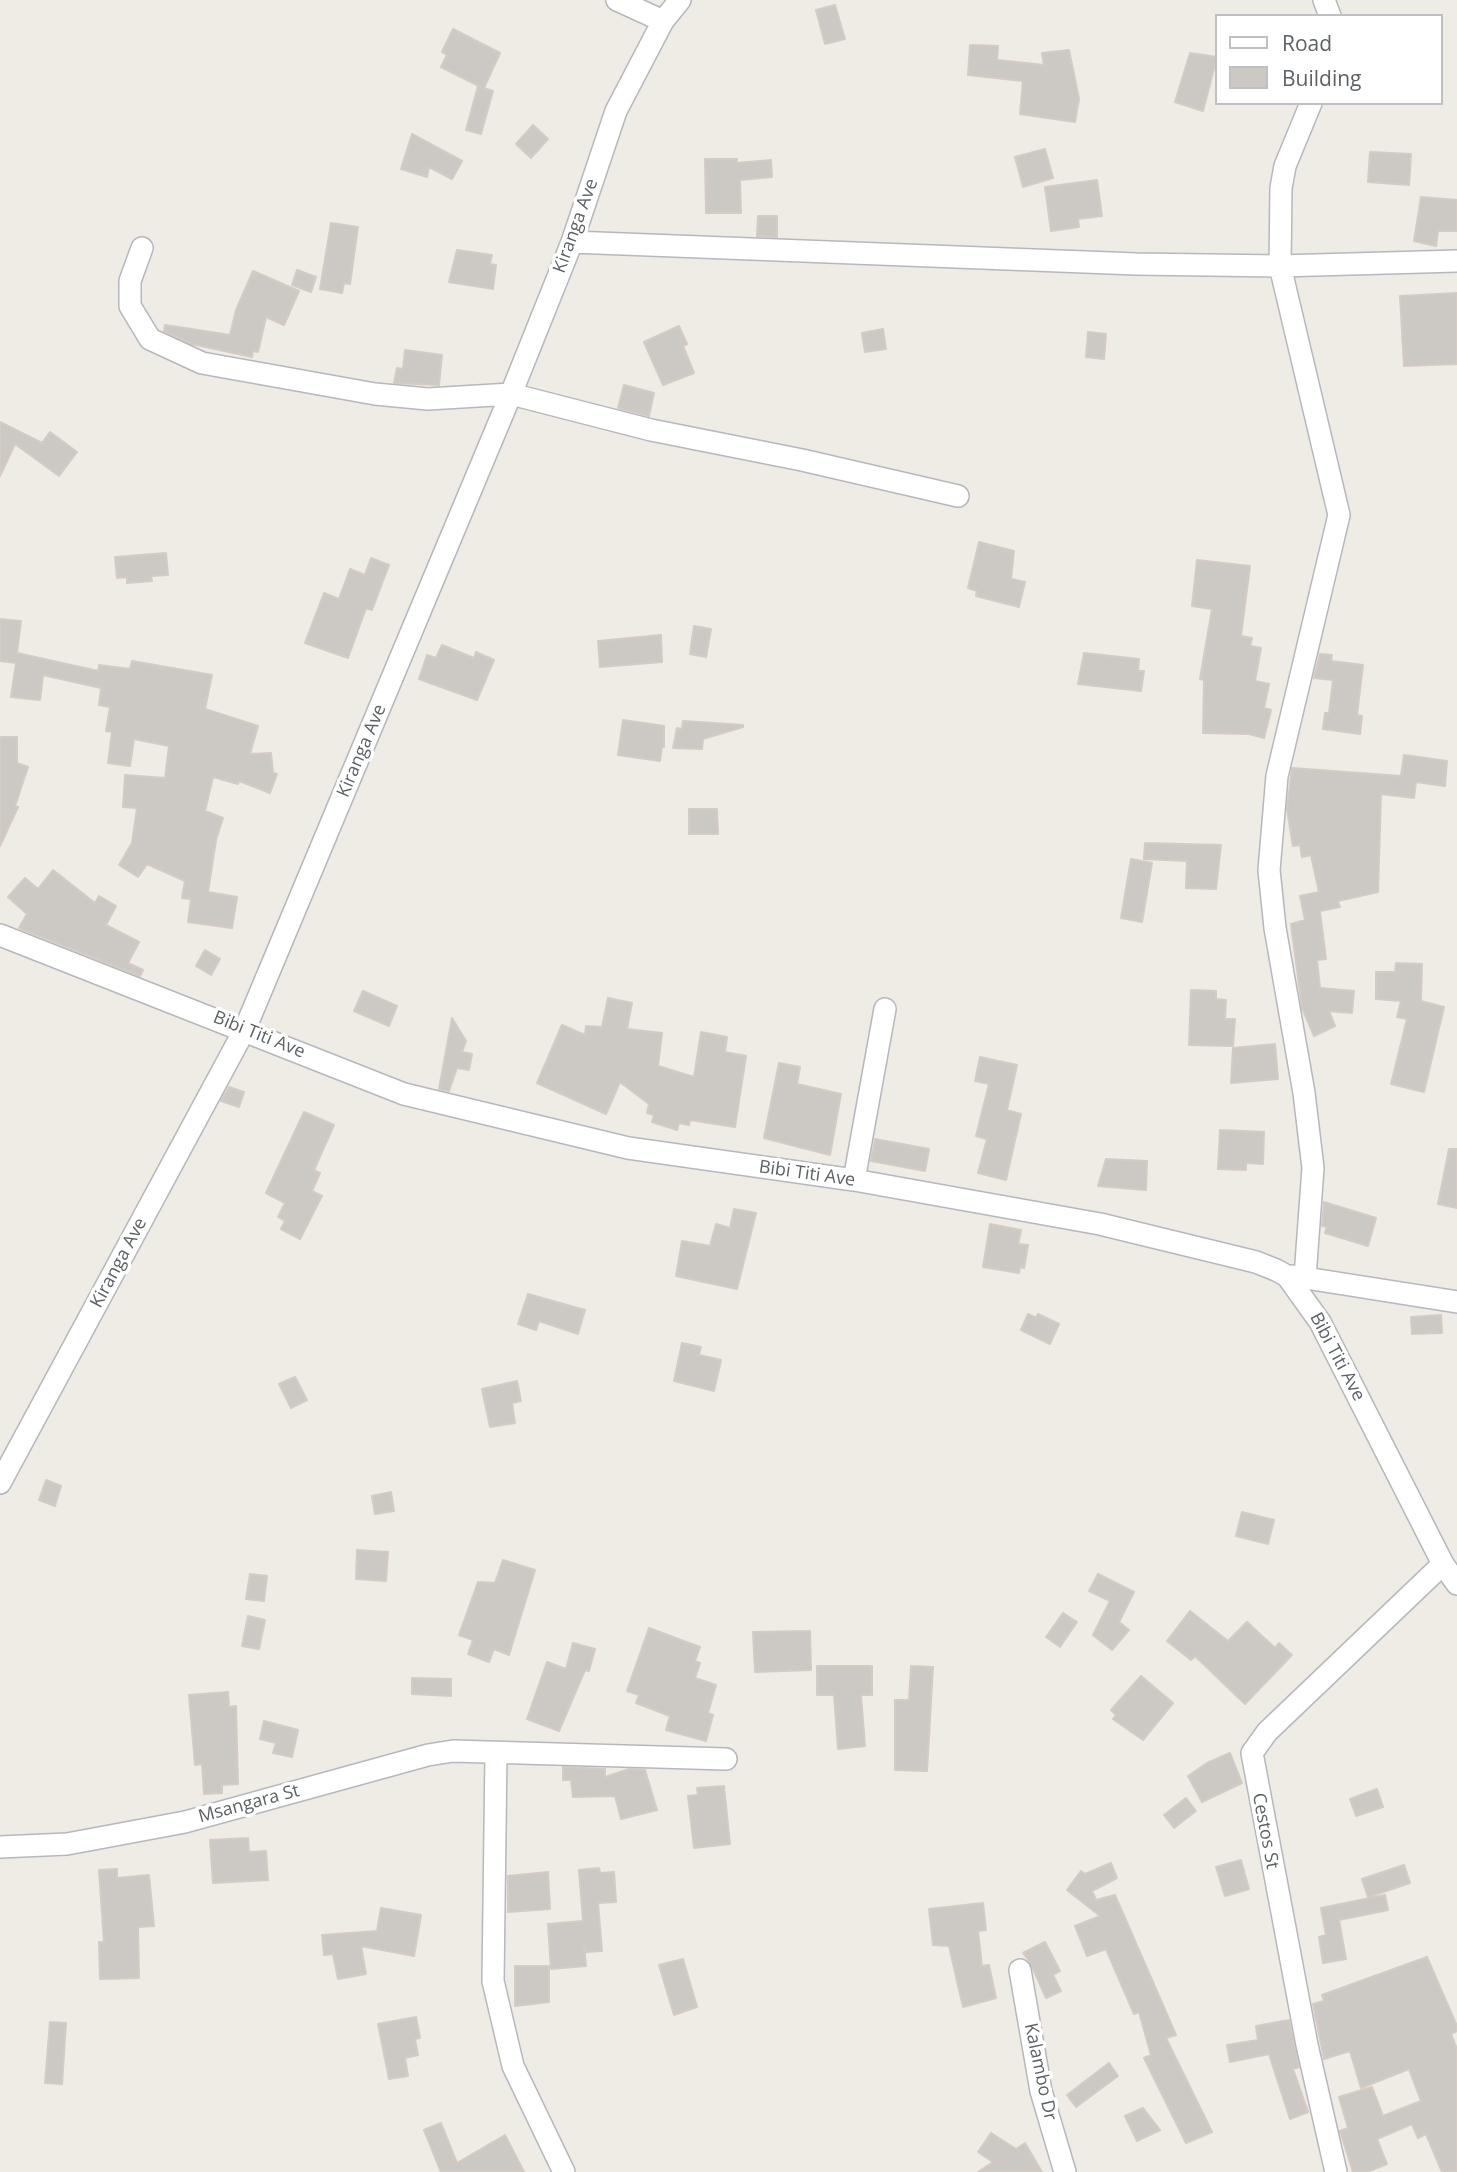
<!DOCTYPE html>
<style>
body{margin:0}
#map{position:relative;width:1457px;height:2172px;overflow:hidden;background:#efebe5;font-family:"Open Sans",sans-serif}
canvas{display:block}
.legend{position:absolute;left:1215px;top:14px;width:228px;height:91px;box-sizing:border-box;background:#fff;border:2px solid #bec0c1;margin:0;padding:9px 12px;list-style:none;font-size:21px;color:#5c6265}
.legend li{display:flex;align-items:center;gap:14px;height:35px}
.legend b{width:35px;border:2px solid #bec0c1}
</style>
<div id="map">
<canvas width="1457" height="2172"></canvas>
<ul class="legend">
<li><b style="height:9px;background:#fff"></b>Road</li>
<li><b style="height:19px;background:#ccc8c4"></b>Building</li>
</ul>
</div>
<script>
const c = document.querySelector('canvas').getContext('2d');
c.lineJoin = 'round';
function paint(path, color) {
  c.fillStyle = color;
  c.fill(path, 'evenodd');
}
function poly(rows) {
  const path = new Path2D();
  for (const r of rows) {
    path.moveTo(r[0], r[1]);
    for (let i = 2; i < r.length; i += 2) path.lineTo(r[i], r[i + 1]);
  }
  return path;
}
function trace(path, color, width, dash) {
  c.strokeStyle = color;
  c.lineWidth = width;
  c.lineCap = dash ? 'butt' : 'round';
  c.setLineDash(dash || []);
  c.stroke(path);
}
function write(font, color, halo, rows, align = 'center') {
  c.font = font + ' "Open Sans",sans-serif';
  c.lineWidth = 7;
  c.setLineDash([]);
  c.textBaseline = 'middle';
  c.strokeStyle = halo;
  c.fillStyle = color;
  for (const [text, x, y, turn = 0] of rows) {
    c.save();
    c.translate(x, y);
    c.rotate((+turn || 0) * Math.PI / 180);
    c.textAlign = isNaN(turn) ? turn : align;
    if (halo) c.strokeText(text, 0, 0);
    c.fillText(text, 0, 0);
    c.restore();
  }
}
const building = poly([
 [835,5,845,39,825,44,816,10,835,5],
 [453,29,500,53,484,88,493,91,481,134,466,130,478,86,481,87,441,67,447,55,442,52,453,29],
 [970,45,998,46,997,60,1044,65,1042,53,1069,50,1079,99,1075,122,1020,114,1023,81,968,75,970,45],
 [1190,53,1217,57,1203,111,1175,102,1190,53],
 [533,125,548,139,531,158,516,144,533,125],
 [412,134,462,161,452,179,429,167,427,177,401,169,412,134],
 [1045,149,1053,178,1023,187,1015,157,1045,149],
 [1370,152,1411,154,1409,185,1368,182,1370,152],
 [705,159,737,159,737,163,771,160,772,177,740,180,741,213,706,213,705,159],
 [1097,180,1102,216,1078,219,1079,227,1051,231,1045,187,1097,180],
 [1421,197,1457,200,1457,231,1438,231,1436,246,1414,241,1421,197],
 [758,216,777,216,777,237,757,236,758,216],
 [331,223,358,227,350,284,344,283,342,293,320,289,331,223],
 [457,250,492,255,490,264,496,265,493,289,449,282,457,250],
 [297,270,316,277,311,292,292,285,297,270],
 [253,271,299,291,284,325,266,317,258,352,253,351,252,357,192,344,164,331,165,325,230,335,236,310,253,271],
 [1457,293,1457,364,1404,366,1400,296,1457,293],
 [679,326,687,344,683,346,694,373,663,385,644,342,679,326],
 [883,329,886,349,865,352,862,333,883,329],
 [1088,332,1106,334,1104,359,1086,357,1088,332],
 [405,350,442,355,439,385,394,383,397,368,403,369,405,350],
 [624,385,654,393,649,416,618,408,624,385],
 [0,422,42,443,50,432,77,452,59,476,15,444,0,476,0,422],
 [979,542,1014,551,1011,579,1025,582,1019,607,976,596,977,591,968,588,979,542],
 [166,553,168,575,151,576,152,581,127,583,127,577,117,578,115,557,166,553],
 [371,558,389,565,372,610,366,608,348,658,305,643,324,593,339,599,350,569,365,575,371,558],
 [1197,560,1250,566,1241,636,1252,638,1250,646,1261,648,1255,681,1269,684,1264,708,1271,710,1264,738,1249,734,1203,733,1204,680,1200,679,1212,609,1192,606,1197,560],
 [0,619,21,621,17,653,98,671,99,665,130,669,132,661,212,675,205,709,258,726,250,754,271,753,273,773,277,774,270,793,239,781,238,784,213,777,205,811,223,818,216,840,208,892,237,897,232,928,188,922,191,899,182,898,185,881,147,864,138,877,119,865,132,843,137,808,123,807,125,775,165,778,169,746,134,739,130,766,108,763,112,732,106,731,110,707,99,705,101,688,43,675,40,700,11,697,16,663,0,661,0,619],
 [694,626,711,629,706,657,690,654,694,626],
 [661,635,662,662,600,667,598,641,661,635],
 [442,645,474,658,476,652,494,660,477,700,419,679,427,655,436,658,442,645],
 [1084,653,1139,659,1138,671,1144,671,1141,691,1078,684,1084,653],
 [1320,654,1332,655,1331,661,1363,665,1357,715,1362,716,1360,734,1323,729,1325,713,1329,713,1333,680,1314,678,1320,654],
 [623,720,664,726,664,747,662,747,660,761,618,755,623,720],
 [683,721,743,725,743,727,703,739,702,749,673,748,677,728,682,729,683,721],
 [0,737,17,737,17,763,28,767,15,806,18,807,0,846,0,737],
 [1404,755,1447,761,1445,786,1416,782,1414,798,1381,794,1378,892,1338,901,1340,907,1320,911,1326,959,1317,960,1320,988,1354,991,1352,1013,1329,1011,1335,1026,1314,1036,1302,1008,1291,924,1305,920,1300,896,1319,892,1311,855,1302,857,1300,845,1293,846,1287,809,1292,768,1401,776,1404,755],
 [689,809,717,809,718,834,689,834,689,809],
 [1145,843,1221,845,1216,889,1186,888,1187,861,1144,859,1145,843],
 [1131,859,1152,863,1142,922,1121,918,1131,859],
 [53,870,95,903,99,896,116,906,106,925,139,942,128,963,143,970,140,976,19,928,27,914,8,897,25,878,38,889,53,870],
 [205,950,220,959,211,975,196,966,205,950],
 [1396,963,1422,964,1421,1001,1444,1007,1424,1092,1391,1084,1407,1019,1397,1017,1401,1001,1376,999,1376,972,1395,972,1396,963],
 [1191,990,1216,991,1216,999,1226,1000,1225,1019,1235,1019,1233,1046,1189,1045,1191,990],
 [363,991,397,1006,389,1026,354,1011,363,991],
 [608,998,632,1003,627,1029,662,1033,658,1066,694,1077,701,1032,727,1037,725,1052,746,1056,735,1127,690,1120,689,1125,679,1123,677,1130,652,1122,654,1115,647,1113,649,1104,620,1082,606,1114,537,1083,562,1025,585,1035,586,1026,602,1027,608,998],
 [452,1018,466,1041,462,1052,472,1054,469,1070,457,1068,449,1091,439,1089,452,1018],
 [1275,1044,1278,1079,1231,1083,1233,1048,1275,1044],
 [980,1057,1017,1065,1007,1110,1021,1114,1006,1180,978,1173,987,1139,976,1136,989,1084,975,1081,980,1057],
 [779,1063,800,1067,797,1084,841,1094,830,1155,764,1138,779,1063],
 [229,1087,244,1092,239,1107,221,1101,229,1087],
 [304,1112,334,1125,314,1170,320,1173,312,1191,322,1196,300,1239,281,1229,285,1221,278,1217,285,1203,266,1193,304,1112],
 [1220,1130,1264,1132,1263,1164,1246,1163,1246,1170,1218,1169,1220,1130],
 [875,1139,929,1149,925,1171,871,1161,875,1139],
 [1449,1149,1457,1149,1457,1208,1438,1204,1449,1149],
 [1106,1159,1147,1161,1146,1190,1098,1186,1106,1159],
 [1324,1202,1376,1218,1368,1246,1325,1233,1327,1227,1322,1226,1324,1202],
 [734,1209,756,1213,737,1289,676,1276,682,1241,710,1246,716,1224,730,1228,734,1209],
 [990,1224,1021,1230,1018,1244,1028,1245,1024,1268,1020,1267,1019,1273,983,1267,990,1224],
 [528,1294,585,1310,578,1334,539,1321,536,1330,518,1324,528,1294],
 [1028,1314,1036,1318,1038,1314,1059,1324,1050,1344,1021,1330,1028,1314],
 [1441,1315,1442,1333,1412,1334,1411,1317,1441,1315],
 [682,1343,701,1347,699,1355,721,1360,714,1391,674,1381,682,1343],
 [295,1377,307,1400,291,1408,279,1384,295,1377],
 [517,1381,521,1401,512,1403,515,1423,490,1427,482,1389,517,1381],
 [46,1480,61,1486,55,1506,39,1500,46,1480],
 [391,1492,394,1511,375,1514,372,1496,391,1492],
 [1242,1512,1274,1520,1268,1544,1236,1536,1242,1512],
 [357,1550,388,1552,386,1581,356,1579,357,1550],
 [503,1560,535,1570,509,1655,494,1649,489,1662,468,1654,473,1640,459,1635,478,1582,495,1583,503,1560],
 [250,1574,267,1576,264,1601,246,1599,250,1574],
 [1098,1574,1134,1592,1119,1622,1129,1630,1112,1650,1093,1635,1110,1601,1089,1591,1098,1574],
 [1190,1611,1228,1641,1247,1622,1275,1648,1279,1643,1292,1655,1245,1704,1195,1656,1191,1660,1167,1641,1190,1611],
 [1063,1613,1077,1622,1060,1647,1046,1637,1063,1613],
 [248,1616,265,1620,259,1649,242,1646,248,1616],
 [649,1628,700,1647,695,1661,700,1663,695,1678,716,1685,708,1713,713,1715,706,1741,666,1730,670,1716,636,1703,639,1695,627,1691,649,1628],
 [810,1631,811,1670,755,1672,753,1632,810,1631],
 [573,1643,595,1649,589,1671,585,1670,559,1731,527,1719,547,1662,566,1669,573,1643],
 [817,1666,872,1666,872,1695,861,1695,865,1746,838,1749,834,1695,817,1695,817,1666],
 [911,1666,933,1667,927,1771,895,1770,895,1700,909,1700,911,1666],
 [1141,1676,1173,1703,1143,1740,1113,1719,1116,1715,1111,1710,1141,1676],
 [412,1678,451,1679,451,1696,412,1694,412,1678],
 [228,1692,229,1707,236,1706,238,1784,222,1785,222,1793,204,1794,202,1764,195,1765,189,1695,228,1692],
 [264,1721,298,1730,292,1757,273,1753,276,1743,260,1739,264,1721],
 [1230,1753,1242,1783,1202,1802,1188,1776,1207,1763,1230,1753],
 [563,1767,605,1769,605,1777,629,1769,645,1770,657,1810,621,1819,615,1796,573,1797,571,1780,563,1780,563,1767],
 [724,1786,730,1844,694,1848,688,1796,698,1795,697,1788,724,1786],
 [1377,1789,1383,1807,1356,1816,1350,1799,1377,1789],
 [1186,1798,1196,1811,1174,1828,1164,1815,1186,1798],
 [248,1838,249,1852,266,1851,268,1880,213,1883,210,1840,248,1838],
 [1241,1860,1249,1889,1225,1896,1216,1867,1241,1860],
 [1111,1863,1117,1878,1092,1891,1096,1900,1115,1895,1176,2035,1166,2038,1212,2132,1186,2143,1144,2058,1151,2055,1139,2012,1134,2014,1106,1949,1087,1956,1075,1926,1100,1916,1067,1890,1081,1871,1085,1874,1111,1863],
 [1404,1865,1410,1883,1368,1897,1362,1879,1404,1865],
 [599,1868,600,1873,614,1872,616,1902,598,1903,602,1951,586,1952,584,1945,586,1966,551,1969,548,1924,583,1921,579,1870,599,1868],
 [117,1869,117,1878,149,1875,154,1926,138,1927,139,1978,100,1979,99,1942,104,1942,99,1870,117,1869],
 [548,1872,550,1909,508,1912,508,1876,548,1872],
 [1385,1895,1388,1910,1339,1920,1346,1959,1323,1963,1319,1937,1326,1935,1321,1908,1385,1895],
 [983,1903,986,1930,978,1931,982,1966,989,1965,996,1998,963,2007,949,1946,933,1945,929,1909,983,1903],
 [381,1908,421,1915,414,1956,361,1946,366,1974,338,1979,333,1954,324,1955,322,1935,377,1931,381,1908],
 [1045,1942,1060,1971,1053,1975,1061,1991,1046,1998,1030,1962,1023,1953,1045,1942],
 [1427,1957,1457,2026,1457,2031,1451,2034,1457,2049,1457,2172,1442,2172,1426,2134,1418,2138,1412,2124,1377,2139,1387,2164,1367,2172,1353,2172,1340,2131,1348,2128,1339,2097,1372,2087,1383,2116,1421,2101,1409,2069,1361,2088,1350,2051,1324,2059,1313,2004,1324,2001,1322,1995,1427,1957],
 [683,1959,697,2007,674,2015,659,1965,683,1959],
 [515,1966,549,1966,549,2002,515,2006,515,1966],
 [416,2017,420,2038,415,2039,418,2055,405,2058,408,2076,389,2079,378,2024,416,2017],
 [1289,2020,1299,2067,1293,2069,1308,2112,1290,2119,1269,2054,1230,2062,1227,2045,1258,2040,1256,2026,1289,2020],
 [50,2022,66,2023,62,2084,45,2083,50,2022],
 [1109,2063,1118,2076,1076,2107,1067,2095,1109,2063],
 [1143,2108,1160,2130,1137,2141,1125,2116,1143,2108],
 [441,2123,457,2163,505,2135,524,2172,441,2172,424,2130,441,2123],
 [991,2133,1016,2149,1025,2143,1042,2172,978,2172,993,2162,978,2152,991,2133]
]);
paint(building, '#ccc8c4');
trace(building, '#d4cbc3', 2);
const minor = poly([
 [617,0,663,21],
 [1324,0,1330,16],
 [572,242,1136,264,1280,266,1457,261],
 [142,248,130,281,130,306,150,339,202,363,375,394,428,399,511,394,651,430,802,460,958,496],
 [0,935,404,1094,628,1148,854,1180,1100,1224,1256,1262,1276,1270,1287,1276,1320,1322,1443,1564,1457,1584],
 [854,1180,885,1009],
 [1293,1276,1457,1302],
 [1305,1277,1313,1168,1304,1093,1275,928,1269,870,1277,776,1339,515,1280,266,1281,188,1285,166,1311,103],
 [0,1483,245,1029,511,394,572,242,616,111,663,21,680,0],
 [496,1754,493,1981,513,2066,564,2172],
 [0,1847,67,1844,185,1822,428,1755,453,1751,726,1759],
 [1020,1970,1041,2091,1065,2172],
 [1336,2172,1307,2045,1252,1753,1267,1732,1443,1564]
]);
trace(minor, '#b5b8bc', 24);
trace(minor, '#fff', 21);
write('18px', '#5c6265', '#fff', [
 ["Kiranga Ave",576,226,-70],
 ["Kiranga Ave",362,751,-67],
 ["Bibi Titi Ave",259,1035,22],
 ["Bibi Titi Ave",807,1174,8],
 ["Kiranga Ave",119,1263,-62],
 ["Bibi Titi Ave",1337,1357,62],
 ["Msangara St",249,1804,-15],
 ["Cestos St",1265,1831,79],
 ["Kalambo Dr",1040,2072,78]
]);
</script>
